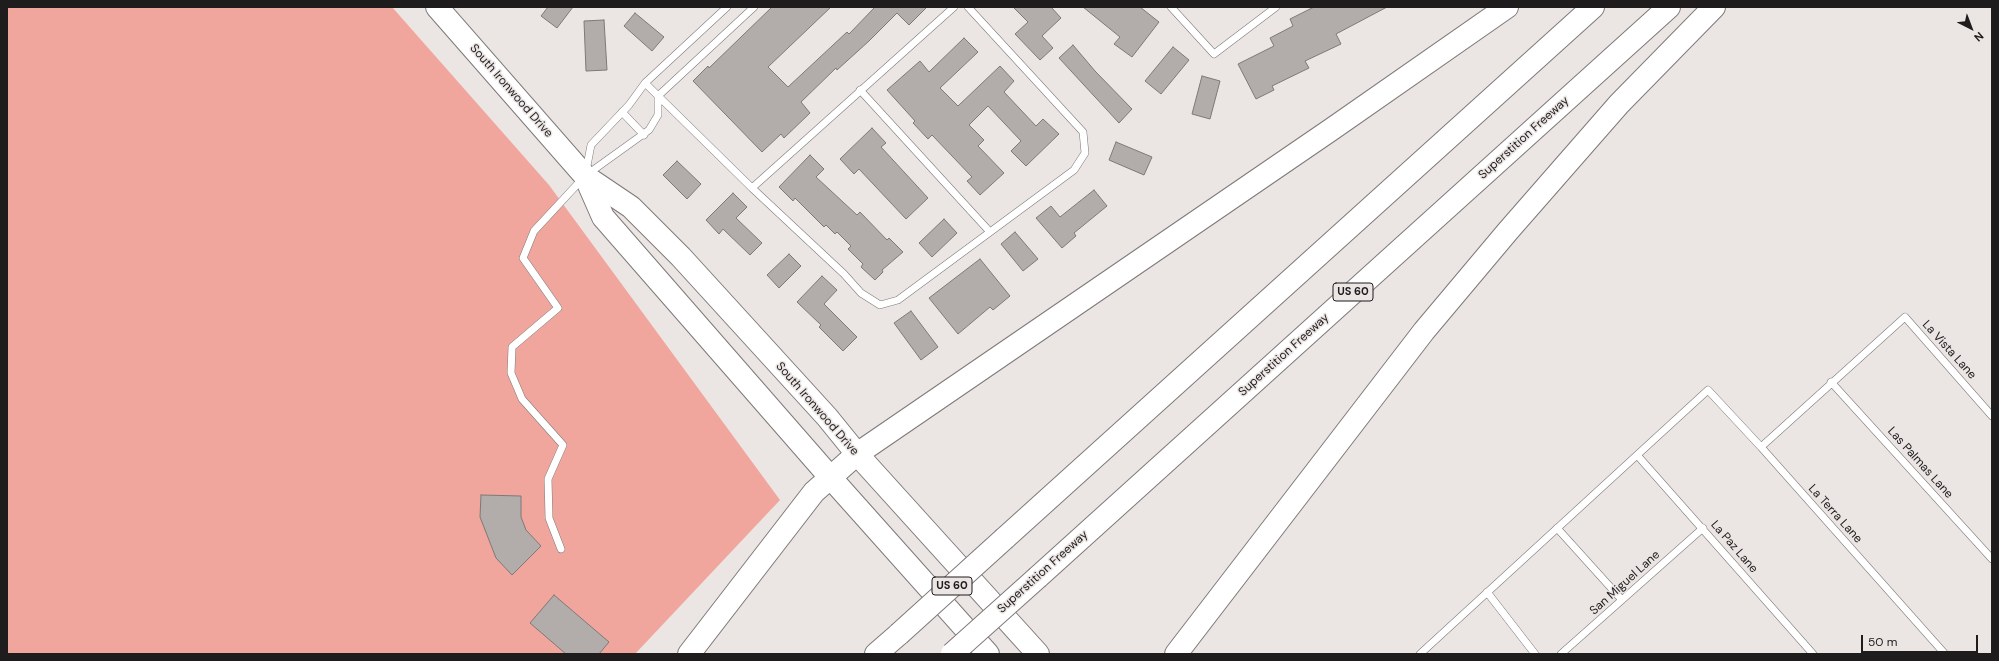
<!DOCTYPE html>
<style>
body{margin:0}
#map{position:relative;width:1999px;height:661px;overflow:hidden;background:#ebe5e4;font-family:"DM Sans",sans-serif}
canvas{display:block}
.frame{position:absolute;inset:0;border:8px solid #1e1c1c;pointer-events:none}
.north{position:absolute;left:1951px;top:8px;width:40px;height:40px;-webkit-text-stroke:3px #ebe5e4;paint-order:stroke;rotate:138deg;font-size:11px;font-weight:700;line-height:16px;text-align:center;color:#1e1c1c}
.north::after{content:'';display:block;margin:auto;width:14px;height:18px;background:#1e1c1c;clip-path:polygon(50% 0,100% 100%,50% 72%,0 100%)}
.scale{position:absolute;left:1861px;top:635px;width:117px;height:18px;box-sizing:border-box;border:2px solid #1e1c1c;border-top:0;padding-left:5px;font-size:12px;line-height:14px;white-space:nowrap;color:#1e1c1c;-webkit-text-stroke:3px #ebe5e4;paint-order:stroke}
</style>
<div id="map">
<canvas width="1999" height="661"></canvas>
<div class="frame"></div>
<div class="north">N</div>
<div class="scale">50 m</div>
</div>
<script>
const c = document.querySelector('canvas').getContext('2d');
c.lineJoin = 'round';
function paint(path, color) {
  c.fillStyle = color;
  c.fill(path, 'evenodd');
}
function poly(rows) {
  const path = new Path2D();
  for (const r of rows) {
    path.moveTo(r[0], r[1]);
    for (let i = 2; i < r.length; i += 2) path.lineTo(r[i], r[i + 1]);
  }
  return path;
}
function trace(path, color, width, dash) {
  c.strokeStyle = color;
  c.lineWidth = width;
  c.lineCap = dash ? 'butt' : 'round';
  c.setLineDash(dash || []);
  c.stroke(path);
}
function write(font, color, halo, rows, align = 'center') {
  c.font = font + ' "DM Sans",sans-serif';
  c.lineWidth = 3;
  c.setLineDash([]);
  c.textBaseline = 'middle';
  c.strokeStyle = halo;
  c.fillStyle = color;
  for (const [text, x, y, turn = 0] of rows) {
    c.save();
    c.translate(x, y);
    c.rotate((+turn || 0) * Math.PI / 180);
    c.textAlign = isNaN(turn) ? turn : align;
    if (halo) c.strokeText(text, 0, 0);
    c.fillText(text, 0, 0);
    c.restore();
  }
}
paint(poly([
 [7,7,392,7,549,185,780,500,635,654,7,654]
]), '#f0a69d');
const building = poly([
 [548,7,573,7,557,28,541,16,548,7],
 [772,7,831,7,768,67,788,87,847,32,849,34,875,7,927,7,909,25,897,13,869,41,837,70,836,68,801,102,810,113,784,138,781,134,762,152,693,81,708,66,709,68,772,7],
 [1013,7,1051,7,1061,18,1042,36,1053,48,1040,60,1015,34,1028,22,1013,7],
 [1083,7,1140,7,1159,22,1132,57,1114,44,1120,37,1083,7],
 [1314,7,1387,7,1336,34,1341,44,1305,61,1309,68,1272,86,1274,90,1256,99,1238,64,1274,46,1270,38,1293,26,1290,19,1314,7],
 [635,13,664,37,652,51,624,26,635,13],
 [604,20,607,70,586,71,584,21,604,20],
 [964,38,978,52,940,88,958,106,1000,66,1014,81,1004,92,1036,126,1043,119,1059,134,1026,166,1011,151,1021,141,988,106,969,125,984,140,978,146,1004,173,980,195,967,181,972,177,932,135,928,139,913,123,915,121,887,90,920,61,929,72,964,38],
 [1073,45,1095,71,1132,109,1119,123,1059,58,1073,45],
 [1173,47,1189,60,1161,94,1145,81,1173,47],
 [1202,76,1220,81,1210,119,1192,114,1202,76],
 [872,128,886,143,881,147,928,198,906,219,859,169,854,174,840,159,872,128],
 [1116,142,1152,157,1144,175,1109,160,1116,142],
 [810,155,824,169,816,177,857,215,860,212,887,240,889,238,903,252,882,270,883,272,875,280,861,267,863,264,848,249,851,246,837,232,835,234,826,225,824,227,795,198,793,201,779,187,810,155],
 [677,161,701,184,687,199,663,175,677,161],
 [1094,190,1107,206,1074,233,1076,236,1062,248,1036,218,1051,206,1060,217,1094,190],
 [733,193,747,207,736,218,762,243,750,255,723,229,719,234,706,220,733,193],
 [944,219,957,233,932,257,919,243,944,219],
 [1015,232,1038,259,1023,271,1001,244,1015,232],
 [789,254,801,266,779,288,767,275,789,254],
 [980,259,1010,296,993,310,990,307,958,334,929,298,980,259],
 [822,276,837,290,824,304,857,337,843,351,819,327,821,325,797,302,822,276],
 [911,311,938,347,921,360,894,323,911,311],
 [481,495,521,496,521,517,526,530,541,546,512,575,496,558,480,517,481,495],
 [554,595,609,642,599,654,566,654,530,623,554,595]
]);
paint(building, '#b2acab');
trace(building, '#7e7978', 1);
const lane = poly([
 [1171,7,1214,54,1276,7],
 [645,83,752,188,844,274,861,293,880,305,898,300,1074,170,1085,153,1083,132,968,7],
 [860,90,990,232],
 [622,112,644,135],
 [586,171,591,145,629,105,645,83,727,7],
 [752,188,954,7],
 [1831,382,1992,559],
 [1761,447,1905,317,1992,416],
 [1637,455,1813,654],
 [1557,528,1622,600],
 [561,549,549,518,548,479,563,445,522,399,511,373,512,347,558,308,523,258,534,231,585,176,649,130,658,115,658,96,754,7],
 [1487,592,1535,654],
 [1420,654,1708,390,1761,447,1945,654],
 [1561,654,1703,528]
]);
const primary = poly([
 [437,7,585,176,631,207,681,257,827,417,857,454,1038,654],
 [585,176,603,217,830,477,988,654]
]);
const highway = poly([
 [1005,538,1593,7],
 [1038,577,1669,7],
 [689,654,814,492,857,454,1332,129,1507,7],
 [876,654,899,634],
 [1176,654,1424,331,1508,231,1619,104,1714,7]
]);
trace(lane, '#7f7a79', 8);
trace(primary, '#7f7a79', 24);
trace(highway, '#7f7a79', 24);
trace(lane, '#fff', 7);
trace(primary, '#fff', 22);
trace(highway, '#fff', 22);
const highwayBridge = poly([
 [899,634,1005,538],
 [952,654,1038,577]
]);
trace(highwayBridge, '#7f7a79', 24, []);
trace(highwayBridge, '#fff', 22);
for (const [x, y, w] of [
 [1353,292,40],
 [952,586,40]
]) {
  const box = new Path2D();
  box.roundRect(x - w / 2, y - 9, w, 18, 3);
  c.fillStyle = '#ebe5e4';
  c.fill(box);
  trace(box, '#1e1c1c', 1);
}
write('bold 11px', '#1e1c1c', null, [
 ["US 60",1353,292],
 ["US 60",952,586]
]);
write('12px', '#1e1c1c', '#ebe5e4', [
 ["South Ironwood Drive",511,91,49],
 ["Superstition Freeway",1524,138,-42],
 ["La Vista Lane",1949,350,48],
 ["Superstition Freeway",1284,355,-42],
 ["South Ironwood Drive",817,409,49],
 ["Las Palmas Lane",1920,463,48],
 ["La Terra Lane",1835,514,48],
 ["La Paz Lane",1734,547,49],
 ["Superstition Freeway",1043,572,-42],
 ["San Miguel Lane",1625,583,-42]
]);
</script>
